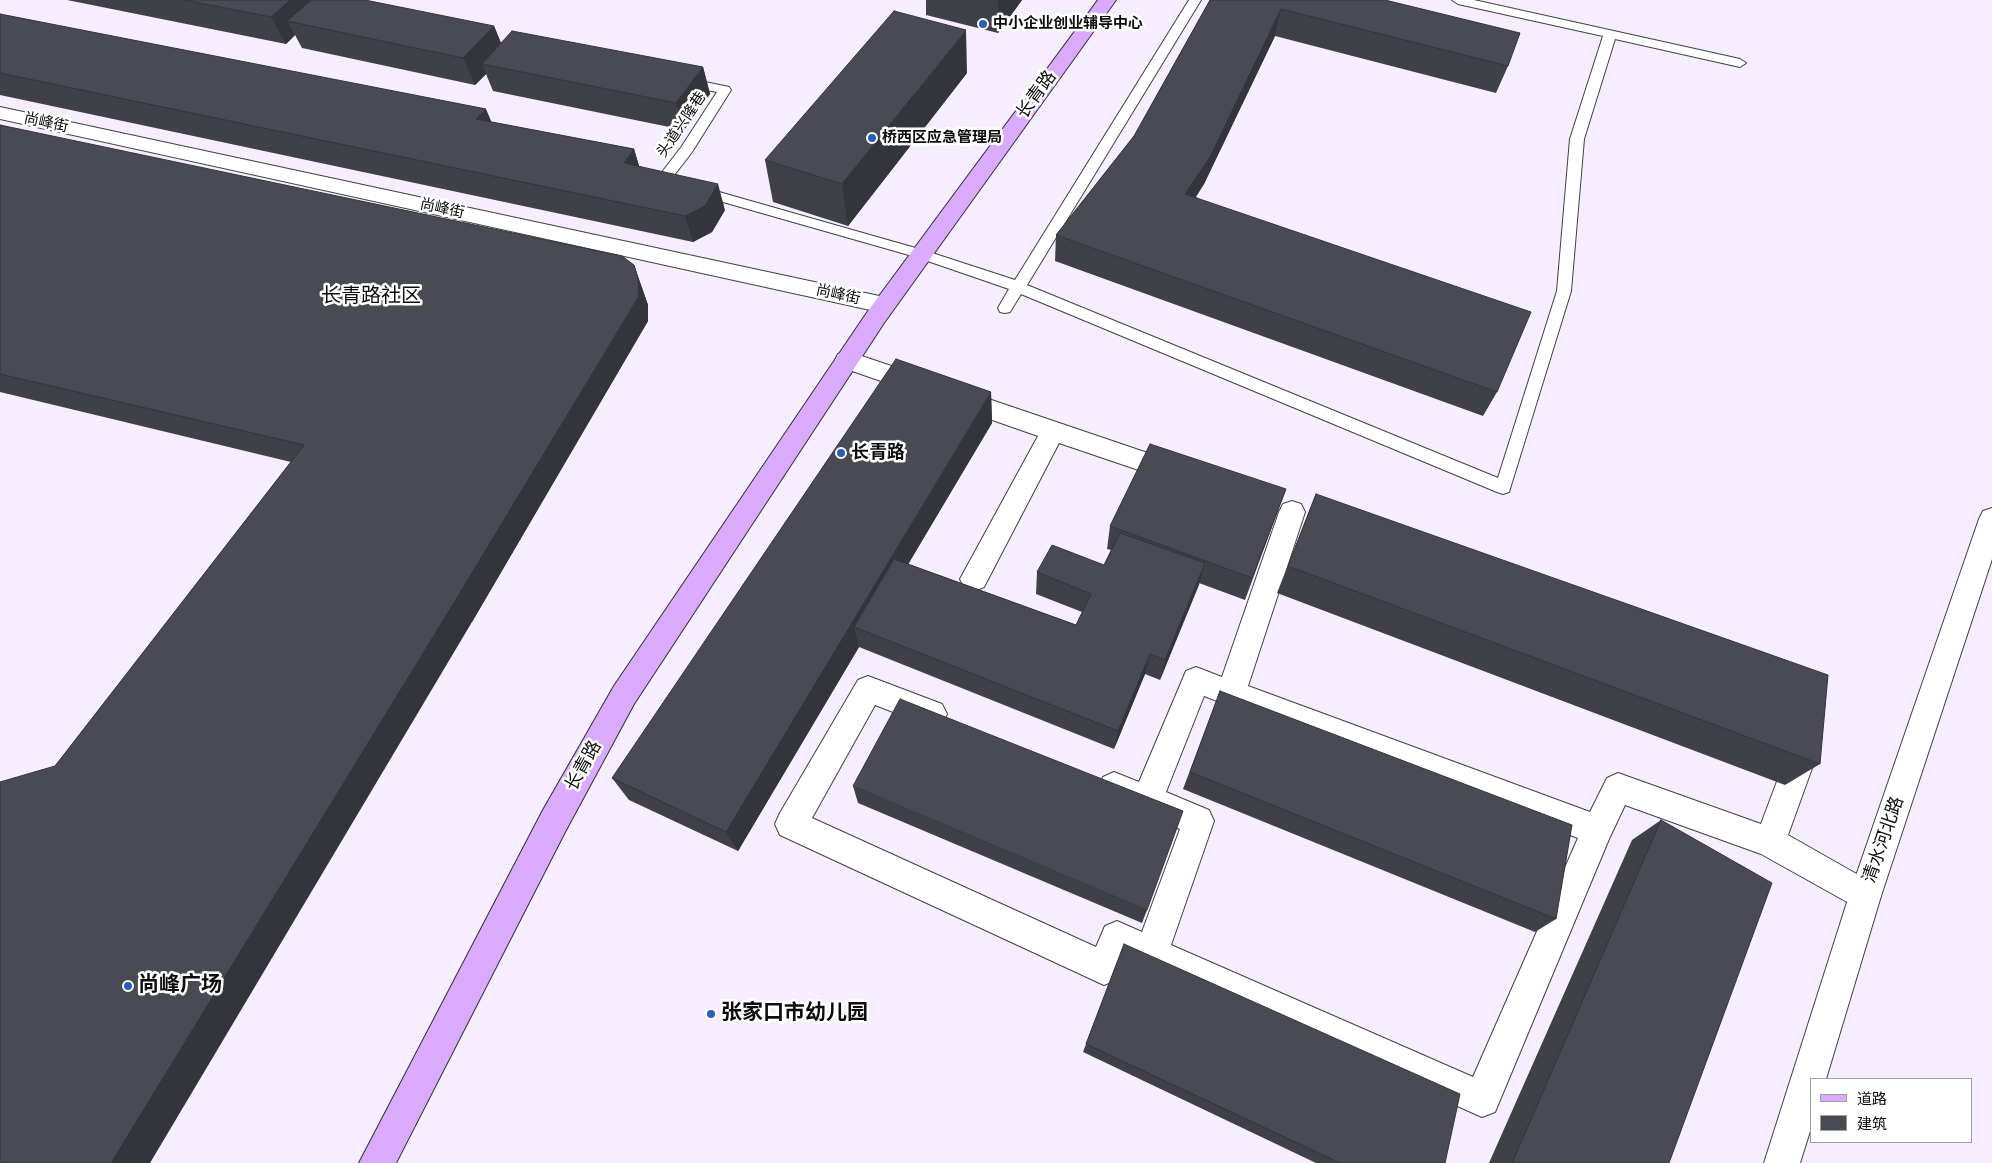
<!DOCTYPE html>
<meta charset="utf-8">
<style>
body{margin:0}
#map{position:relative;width:1992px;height:1163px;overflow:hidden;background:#f6edfe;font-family:"Times New Roman","Noto Sans SC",serif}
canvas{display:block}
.legend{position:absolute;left:1810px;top:1078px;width:162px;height:65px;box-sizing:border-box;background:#fff;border:1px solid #9e9e9e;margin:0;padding:6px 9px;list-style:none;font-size:15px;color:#0d0d0d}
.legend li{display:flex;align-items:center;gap:10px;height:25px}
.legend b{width:25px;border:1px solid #9e9e9e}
</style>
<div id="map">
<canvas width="1992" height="1163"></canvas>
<ul class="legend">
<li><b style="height:6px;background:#daabfc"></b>道路</li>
<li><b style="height:14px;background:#4a4a55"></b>建筑</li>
</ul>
</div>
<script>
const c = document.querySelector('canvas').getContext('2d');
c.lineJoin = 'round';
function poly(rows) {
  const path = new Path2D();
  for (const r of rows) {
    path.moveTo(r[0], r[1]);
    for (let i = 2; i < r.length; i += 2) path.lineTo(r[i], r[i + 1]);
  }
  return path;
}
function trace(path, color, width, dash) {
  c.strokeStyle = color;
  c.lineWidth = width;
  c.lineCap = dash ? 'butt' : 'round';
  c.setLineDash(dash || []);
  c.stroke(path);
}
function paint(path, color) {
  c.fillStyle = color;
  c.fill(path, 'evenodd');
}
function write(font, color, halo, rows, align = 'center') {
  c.font = font + ' "Times New Roman","Noto Sans SC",serif';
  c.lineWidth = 5;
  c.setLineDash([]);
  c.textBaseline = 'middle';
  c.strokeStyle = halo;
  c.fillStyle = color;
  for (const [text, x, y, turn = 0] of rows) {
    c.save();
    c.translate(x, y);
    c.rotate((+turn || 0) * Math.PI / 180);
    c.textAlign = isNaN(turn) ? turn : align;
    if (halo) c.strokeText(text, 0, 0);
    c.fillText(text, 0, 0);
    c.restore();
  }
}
const service = poly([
 [1189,0,1201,0,1027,285,1498,478,1557,291,1570,139,1603,36,1458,4,1452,0,1474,0,1740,59,1746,63,1740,67,1615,39,1584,139,1571,291,1509,492,1503,494,1497,492,1021,294,1010,312,1005,313,1000,312,998,308,1009,289,916,257,695,194,693,191,695,188,705,188,926,251,1015,280,1189,0],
 [686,78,729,87,731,90,692,152,672,178,680,181,682,184,680,187,675,188,658,183,656,180,682,146,717,92,682,85,680,82,682,79,686,78]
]);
const minor = poly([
 [847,351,1186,466,1190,473,1186,480,1177,483,1059,443,984,587,974,591,964,587,960,579,1038,436,838,366,835,360,838,354,847,351],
 [1292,501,1301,504,1305,512,1248,686,1590,812,1607,778,1618,773,1761,824,1794,736,1805,732,1816,736,1820,746,1788,835,1876,885,1881,896,1876,907,1865,912,1761,854,1625,805,1609,839,1495,1112,1482,1117,1125,958,1116,980,1104,985,780,835,775,824,780,813,858,680,868,676,942,704,947,714,942,724,932,727,875,705,812,818,1096,947,1105,926,1117,921,1142,932,1180,829,1103,797,1099,787,1103,777,1114,772,1139,782,1186,671,1196,667,1222,677,1279,512,1283,504,1292,501],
 [1204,696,1578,838,1473,1077,1171,945,1214,821,1209,810,1166,792,1204,696]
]);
const tertiary = poly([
 [0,107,884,297,892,299,896,305,892,311,884,313,0,119,0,107],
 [1992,508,1992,559,1881,896,1826,1079,1811,1079,1811,1128,1800,1163,1764,1163,1849,896,1979,519,1983,511,1992,508]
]);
const secondary = poly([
 [1098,0,1116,0,884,323,634,704,565,832,396,1163,359,1163,543,810,614,686,868,311,1098,0]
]);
trace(service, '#404040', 2);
trace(minor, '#404040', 2);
trace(tertiary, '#404040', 2);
trace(secondary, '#2f2f2f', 2);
paint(service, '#fff');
paint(minor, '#fff');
paint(tertiary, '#fff');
paint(secondary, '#daabfc');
paint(poly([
 [67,0,311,0,494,26,501,43,703,67,710,94,684,130,493,91,486,74,475,85,302,48,295,35,286,44],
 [926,0,1022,0,998,33,926,15],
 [1210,0,1385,0,1508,66,1496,93,1275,36,1204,184,1196,197,1497,392,1483,416,1055,261,1056,235,1134,136],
 [0,14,491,122,634,149,639,166,725,210,712,232,693,242,0,95],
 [967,73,848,226,773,202,765,160],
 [0,125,634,265,648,305,648,321,472,622,55,766,291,462,0,392],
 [991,392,992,423,908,564,1076,625,1082,612,1036,594,1037,572,1104,565,1111,550,1107,549,1110,526,1286,489,1245,600,1199,583,1160,680,1145,674,1114,749,859,647,738,851,629,800,612,778],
 [1316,494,1820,764,1785,785,1277,593],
 [1220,691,1556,919,1535,932,1183,789],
 [853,786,1147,910,1142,923,858,803],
 [1661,820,1669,1163,1489,1163,1632,840],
 [1124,944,1445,1163,1316,1163,1083,1052]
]), '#404049');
paint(poly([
 [290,0,311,0,287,21,295,35,286,44,271,17],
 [998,0,1022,0,998,33],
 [1281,9,1275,36,1204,184,1180,220,1185,194],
 [494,26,505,53,482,64,486,74,475,85,463,58],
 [966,30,967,73,848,226,842,184],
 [703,67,710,94,684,130,676,103],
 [486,109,497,135,476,119],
 [634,149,642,176,624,163],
 [718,184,725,210,712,232,693,242,685,216],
 [634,265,648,305,648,321,472,622,150,1163,111,1163],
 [991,392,992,423,868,632,854,627,859,647,738,851,726,832],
 [1205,563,1199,585,1160,680,1165,660],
 [1150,654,1145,674,1114,749,1118,731]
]), '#34343c');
const building = poly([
 [184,0,290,0,271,17,184,0],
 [311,0,365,0,494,26,463,58,287,21,311,0],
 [1210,0,1385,0,1520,33,1508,66,1281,9,1210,157,1185,194,1531,312,1497,392,1056,235,1134,136,1210,0],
 [894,11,966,30,842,184,765,160,894,11],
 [0,14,486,109,476,119,634,149,624,163,718,184,705,206,685,216,0,73,0,14],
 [512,31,703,67,676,103,482,64,512,31],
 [0,125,622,256,634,265,638,279,639,296,455,601,111,1163,0,1163,0,782,55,766,304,445,0,374,0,125],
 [896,359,991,392,726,832,612,778,896,359],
 [1150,444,1286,489,1252,578,1110,526,1150,444],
 [1316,494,1828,675,1820,764,1288,566,1316,494],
 [1120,533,1205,563,1165,660,1150,654,1118,731,854,627,894,559,1076,625,1091,594,1037,572,1052,545,1104,565,1120,533],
 [1220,691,1572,825,1556,919,1190,772,1220,691],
 [900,699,1183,811,1147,910,853,786,900,699],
 [1661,820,1772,883,1669,1163,1512,1163,1661,820],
 [1124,944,1460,1094,1445,1163,1340,1163,1086,1044,1124,944]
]);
paint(building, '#4a4a55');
trace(building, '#34343c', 1);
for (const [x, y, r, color] of [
 [983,24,5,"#2a5db7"],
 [872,138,5,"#2a5db7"],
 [841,453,5,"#2a5db7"],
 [128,986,5,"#2a5db7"],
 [711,1014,5,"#2a5db7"]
]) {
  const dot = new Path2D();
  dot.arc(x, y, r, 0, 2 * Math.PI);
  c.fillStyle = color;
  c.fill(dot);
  trace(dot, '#fff', 2);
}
write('bold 15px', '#0d0d0d', '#fff', [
 ["中小企业创业辅导中心",993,24],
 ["桥西区应急管理局",882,138]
], 'left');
write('15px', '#0d0d0d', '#fff', [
 ["尚峰街",46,123,12],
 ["头道兴隆巷",682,125,-56],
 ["尚峰街",442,209,12],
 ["尚峰街",838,295,12]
]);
write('18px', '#0d0d0d', '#fff', [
 ["长青路",1037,95,-54],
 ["长青路",584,766,-61],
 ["清水河北路",1884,840,-71]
]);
write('bold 18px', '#0d0d0d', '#fff', [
 ["长青路",851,453]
], 'left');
write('20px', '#0d0d0d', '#fff', [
 ["长青路社区",371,297]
]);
write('bold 21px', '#0d0d0d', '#fff', [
 ["尚峰广场",138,986],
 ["张家口市幼儿园",721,1014]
], 'left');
</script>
